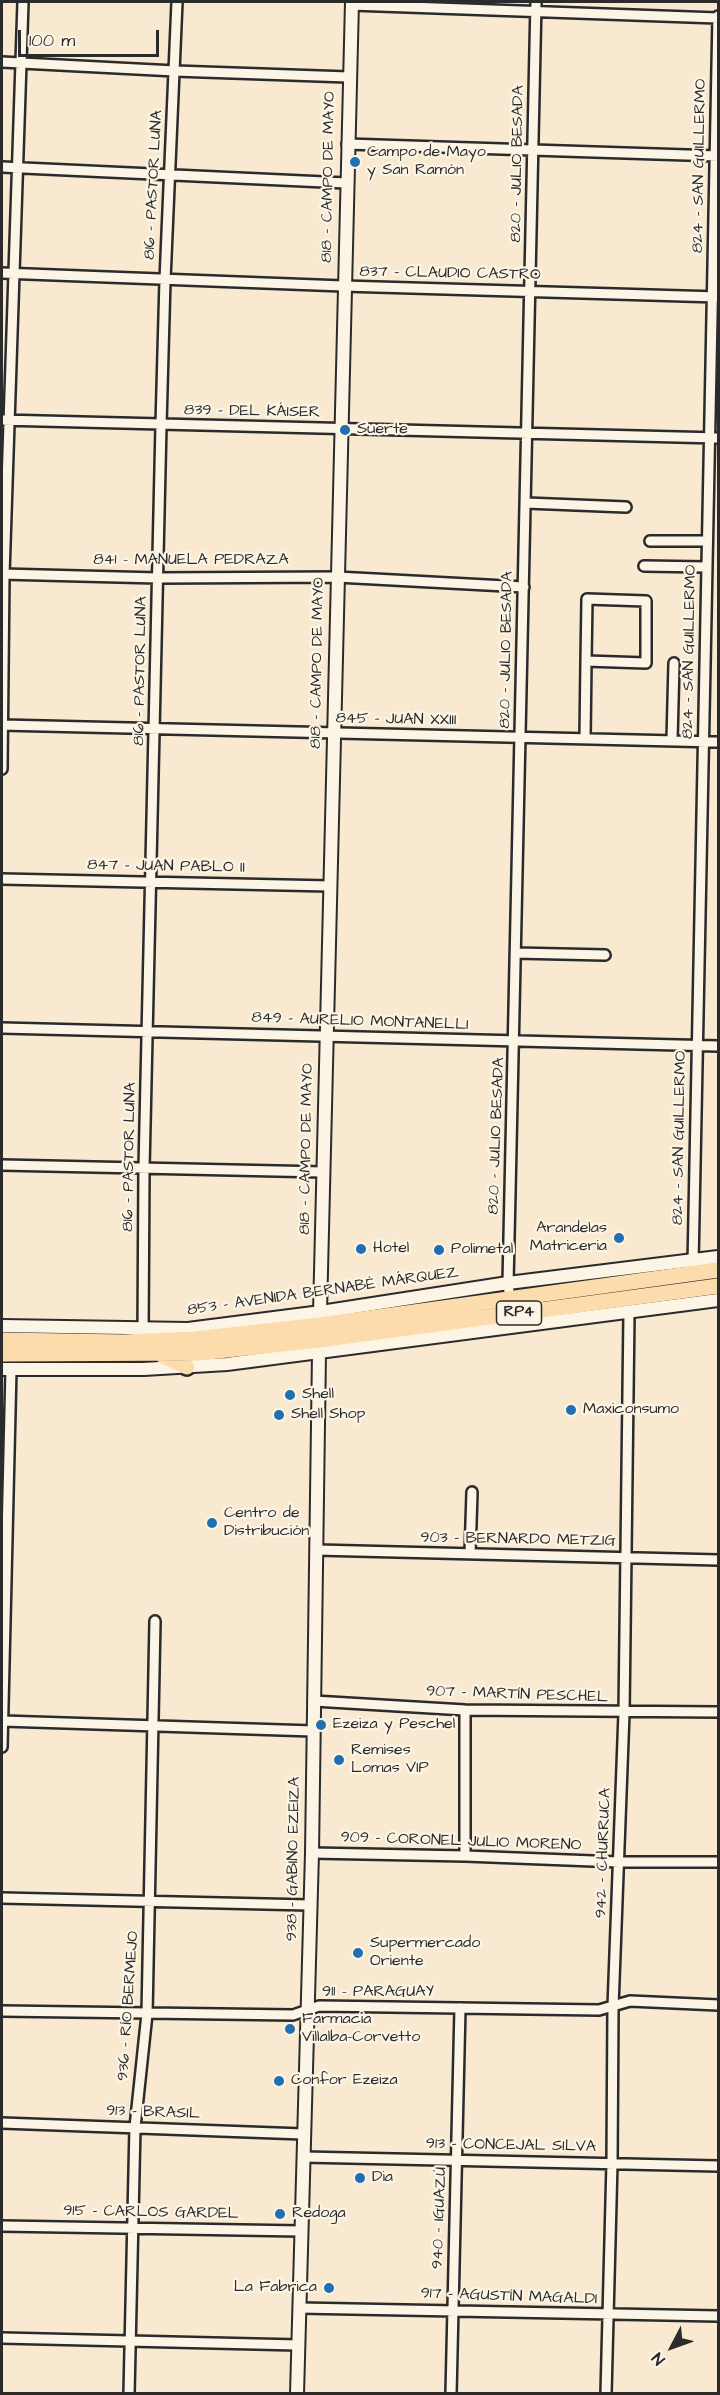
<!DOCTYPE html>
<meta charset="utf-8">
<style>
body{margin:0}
#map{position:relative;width:720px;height:2395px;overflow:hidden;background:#f8e9d0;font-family:"Architects Daughter",sans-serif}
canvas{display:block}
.frame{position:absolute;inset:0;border:3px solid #2b2b2b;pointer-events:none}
.north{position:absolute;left:642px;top:2317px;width:60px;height:60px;-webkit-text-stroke:4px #fcf5e5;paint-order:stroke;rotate:229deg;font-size:16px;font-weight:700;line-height:24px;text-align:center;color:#2b2b2b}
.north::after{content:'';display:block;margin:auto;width:21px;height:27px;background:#2b2b2b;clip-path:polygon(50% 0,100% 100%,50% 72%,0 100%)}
.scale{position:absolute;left:18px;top:30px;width:141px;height:27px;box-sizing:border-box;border:3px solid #2b2b2b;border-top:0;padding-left:8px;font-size:18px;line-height:21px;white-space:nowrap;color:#2b2b2b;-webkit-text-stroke:4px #fcf5e5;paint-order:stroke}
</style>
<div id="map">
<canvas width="720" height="2395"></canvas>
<div class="frame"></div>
<div class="north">N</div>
<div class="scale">100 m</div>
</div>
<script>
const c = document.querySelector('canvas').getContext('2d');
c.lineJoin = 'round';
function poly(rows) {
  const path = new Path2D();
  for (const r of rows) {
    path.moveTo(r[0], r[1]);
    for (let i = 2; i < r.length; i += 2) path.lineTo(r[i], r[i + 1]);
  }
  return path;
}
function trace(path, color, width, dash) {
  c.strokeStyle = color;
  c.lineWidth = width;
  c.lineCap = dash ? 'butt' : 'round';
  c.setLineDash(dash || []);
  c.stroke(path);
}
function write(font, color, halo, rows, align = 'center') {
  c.font = font + ' "Architects Daughter",sans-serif';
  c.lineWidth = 4.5;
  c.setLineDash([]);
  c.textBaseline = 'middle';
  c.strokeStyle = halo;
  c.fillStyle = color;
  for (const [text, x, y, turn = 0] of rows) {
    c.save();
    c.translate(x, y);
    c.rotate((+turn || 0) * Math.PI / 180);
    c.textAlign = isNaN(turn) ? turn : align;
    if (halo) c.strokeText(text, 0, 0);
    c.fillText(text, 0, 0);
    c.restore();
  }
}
const minor = poly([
 [351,5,718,18],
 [2,62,175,71,348,77],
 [347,144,718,156],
 [2,167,346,183],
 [2,273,343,286,718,297],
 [2,420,718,438],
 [526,503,626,507],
 [650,541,707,541],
 [644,566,706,567],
 [2,574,158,578,337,577,524,587],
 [2,725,718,742],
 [585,738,586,661,587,599,646,601,646,663,586,661],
 [672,740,674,663],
 [2,769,4,574,23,2],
 [2,879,330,886],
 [516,953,605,955],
 [2,1028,718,1046],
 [2,1165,323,1172],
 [693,1264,718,16],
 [510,1300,508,1283,536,2],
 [143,1334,144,1168,161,425,165,280,177,2],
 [317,1550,718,1560],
 [470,1554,472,1492],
 [314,1701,465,1710,718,1712],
 [3,1721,313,1731],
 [2,1747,11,1369],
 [312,1853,465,1856,619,1862,718,1862],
 [465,1856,465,1710],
 [2,1898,309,1905],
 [2,2011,293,2015,319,2006,599,2010,630,2001,718,2005],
 [2,2123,303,2134],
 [303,2157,718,2166],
 [2,2226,301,2231],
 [299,2308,718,2316],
 [2,2338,298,2345],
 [129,2394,135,2127,147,2014,155,1621],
 [451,2394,460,2008],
 [606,2394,612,2163,613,2007,624,1713,629,1313]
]);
const tertiary = poly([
 [2,1326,188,1329,321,1312,508,1283,718,1257],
 [2,1369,144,1369,227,1364,718,1300],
 [297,2394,312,1853,319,1353,352,2]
]);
const primary = poly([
 [2,1340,124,1342,195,1339,320,1325,718,1270],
 [2,1354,199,1353,319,1340,718,1286],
 [163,1356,187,1367]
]);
trace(minor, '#2b2b2b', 14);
trace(tertiary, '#2b2b2b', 16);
trace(primary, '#2b2b2b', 20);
trace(minor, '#fcf5e5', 9);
trace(tertiary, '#fcf5e5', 12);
trace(primary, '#fcdcac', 15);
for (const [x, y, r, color] of [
 [355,162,6,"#1f6fb2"],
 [345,430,6,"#1f6fb2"],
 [619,1238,6,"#1f6fb2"],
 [361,1249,6,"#1f6fb2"],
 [439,1250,6,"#1f6fb2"],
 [290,1395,6,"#1f6fb2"],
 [571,1410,6,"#1f6fb2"],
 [279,1415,6,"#1f6fb2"],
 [212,1523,6,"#1f6fb2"],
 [321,1725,6,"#1f6fb2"],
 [339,1760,6,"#1f6fb2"],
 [358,1953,6,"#1f6fb2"],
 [290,2029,6,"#1f6fb2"],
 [279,2081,6,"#1f6fb2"],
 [360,2178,6,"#1f6fb2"],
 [280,2214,6,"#1f6fb2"],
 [329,2288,6,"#1f6fb2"]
]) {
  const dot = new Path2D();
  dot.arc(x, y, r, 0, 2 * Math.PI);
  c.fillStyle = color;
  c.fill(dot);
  trace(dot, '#fcf5e5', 2);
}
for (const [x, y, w] of [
 [519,1313,45]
]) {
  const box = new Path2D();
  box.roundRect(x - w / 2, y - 12, w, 24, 4.5);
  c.fillStyle = '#fcf5e5';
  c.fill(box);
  trace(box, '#2b2b2b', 1.5);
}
write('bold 15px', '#2b2b2b', null, [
 ["RP4",519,1313]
]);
write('16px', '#2b2b2b', '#fcf5e5', [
 ["Campo de Mayo",367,153],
 ["y San Ramón",367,171],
 ["Suerte",357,430],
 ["Arandelas",607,1229,"right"],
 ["Matriceria",607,1247,"right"],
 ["Hotel",373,1249],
 ["Polimetal",451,1250],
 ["Shell",302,1395],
 ["Maxiconsumo",583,1410],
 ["Shell Shop",291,1415],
 ["Centro de",224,1514],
 ["Distribución",224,1532],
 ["Ezeiza y Peschel",333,1725],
 ["Remises",351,1751],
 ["Lomas VIP",351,1769],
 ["Supermercado",370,1944],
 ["Oriente",370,1962],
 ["Farmacia",302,2020],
 ["Villalba-Corvetto",302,2038],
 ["Confor Ezeiza",291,2081],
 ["Dia",372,2178],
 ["Redoga",292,2214],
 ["La Fabrica",317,2288,"right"]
], 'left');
write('16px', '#2b2b2b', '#fcf5e5', [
 ["820 - JULIO BESADA",518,164,-89],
 ["824 - SAN GUILLERMO",700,166,-89],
 ["818 - CAMPO DE MAYO",329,177,-89],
 ["816 - PASTOR LUNA",154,185,-87],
 ["837 - CLAUDIO CASTRO",450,274,1],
 ["839 - DEL KÁISER",252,412,1],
 ["841 - MANUELA PEDRAZA",191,561],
 ["820 - JULIO BESADA",507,650,-89],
 ["824 - SAN GUILLERMO",690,652,-89],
 ["818 - CAMPO DE MAYO",318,663,-89],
 ["816 - PASTOR LUNA",141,671,-89],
 ["845 - JUAN XXIII",396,720,1],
 ["847 - JUAN PABLO II",166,867,1],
 ["849 - AURELIO MONTANELLI",360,1022,2],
 ["820 - JULIO BESADA",497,1136,-88],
 ["824 - SAN GUILLERMO",680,1138,-89],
 ["818 - CAMPO DE MAYO",307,1149,-89],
 ["816 - PASTOR LUNA",130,1157,-89],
 ["853 - AVENIDA BERNABÉ MÁRQUEZ",323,1292,-8],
 ["903 - BERNARDO METZIG",518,1540,1],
 ["907 - MARTÍN PESCHEL",517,1695,2],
 ["909 - CORONEL JULIO MORENO",461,1842,2],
 ["942 - CHURRUCA",604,1853,-88],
 ["938 - GABINO EZEIZA",294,1859,-89],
 ["911 - PARAGUAY",378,1993],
 ["936 - RÍO BERMEJO",129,2006,-86],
 ["913 - BRASIL",153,2113,2],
 ["913 - CONCEJAL SILVA",511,2146,1],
 ["915 - CARLOS GARDEL",151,2213,1],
 ["940 - IGUAZÚ",440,2218,-88],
 ["917 - AGUSTÍN MAGALDI",509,2297,2]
]);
</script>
